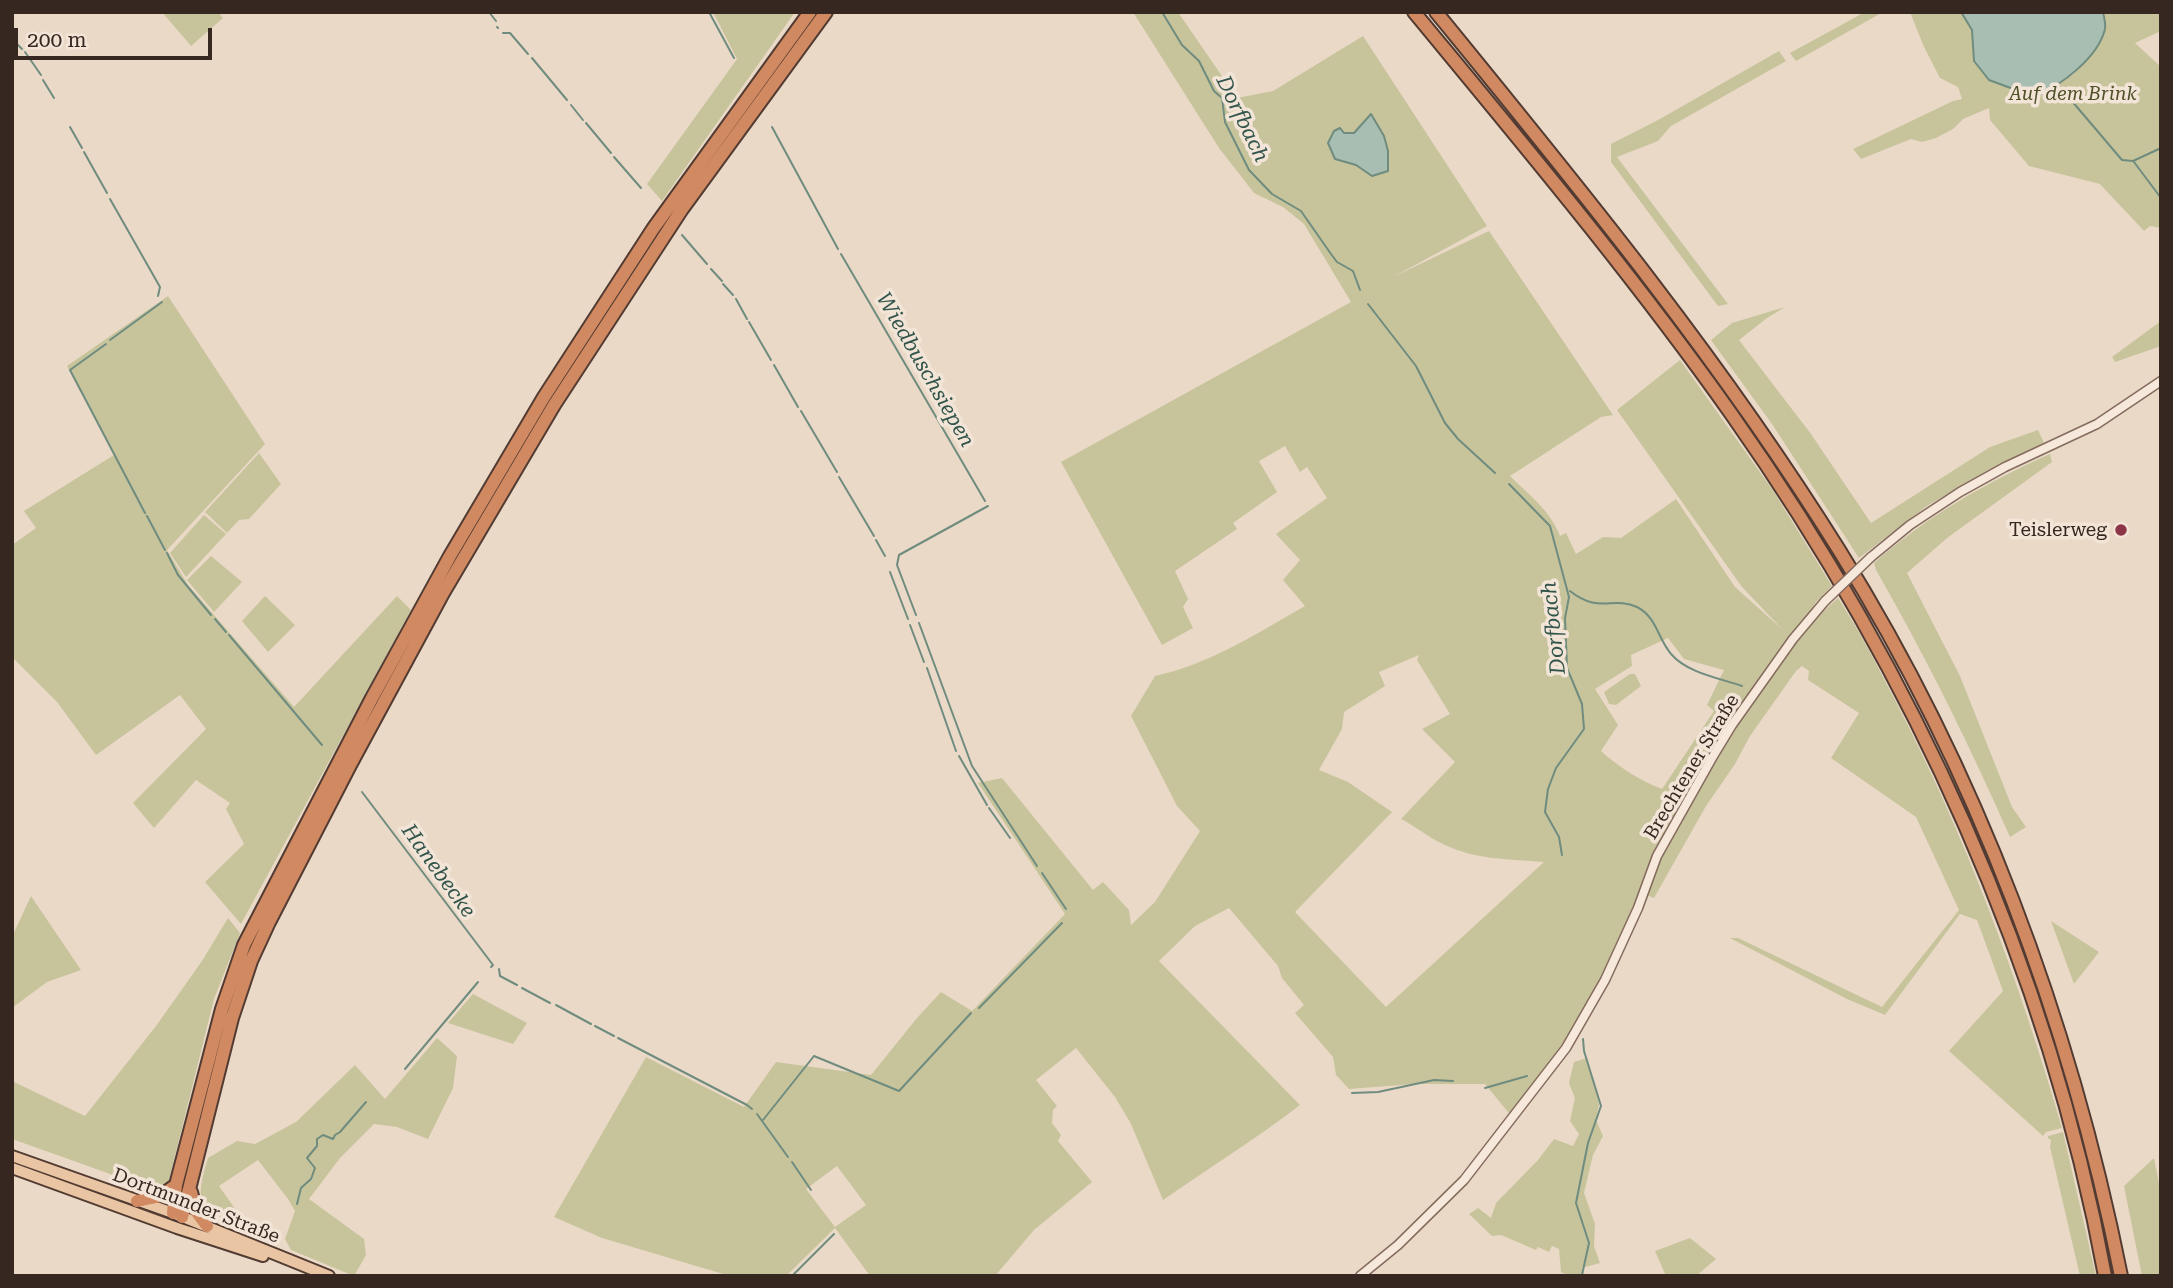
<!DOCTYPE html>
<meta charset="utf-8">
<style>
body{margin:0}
#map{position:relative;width:2173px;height:1288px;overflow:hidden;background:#ead9c7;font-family:"Roboto Serif",serif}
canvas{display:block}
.frame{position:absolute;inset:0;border:14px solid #362720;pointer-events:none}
.scale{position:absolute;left:14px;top:28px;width:198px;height:32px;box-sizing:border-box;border:4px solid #362720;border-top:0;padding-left:9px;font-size:21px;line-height:24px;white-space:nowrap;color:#362720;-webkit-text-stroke:5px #f2e4d6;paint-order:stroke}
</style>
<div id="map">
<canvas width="2173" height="1288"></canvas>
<div class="frame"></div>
<div class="scale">200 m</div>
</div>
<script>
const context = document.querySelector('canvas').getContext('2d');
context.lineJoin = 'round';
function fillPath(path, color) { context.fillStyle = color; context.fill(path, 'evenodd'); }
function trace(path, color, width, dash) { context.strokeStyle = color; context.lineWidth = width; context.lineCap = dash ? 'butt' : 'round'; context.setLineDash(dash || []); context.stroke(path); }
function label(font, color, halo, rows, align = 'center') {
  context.font = font + ' "Roboto Serif",serif'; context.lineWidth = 7; context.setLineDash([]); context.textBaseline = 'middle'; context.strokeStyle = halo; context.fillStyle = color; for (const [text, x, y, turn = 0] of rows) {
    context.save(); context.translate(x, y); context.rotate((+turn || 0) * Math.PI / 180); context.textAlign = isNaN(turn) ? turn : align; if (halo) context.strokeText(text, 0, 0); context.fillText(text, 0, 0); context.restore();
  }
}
fillPath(new Path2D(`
 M 162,12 L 218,12 L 223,18 L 191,46 Z
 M 713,12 L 795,12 L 662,201 L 647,184 L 737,59 Z
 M 1133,12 L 1178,12 L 1237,98 L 1273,91 L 1363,36 L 1487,226 L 1393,277 L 1489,231 L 1613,415 L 1601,417 L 1510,476 C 1529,495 1550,510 1560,536 L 1566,533 L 1576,554 L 1603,537 L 1621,538 L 1676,499 L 1735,587 L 1782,629 L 1742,587 L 1617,410 L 1680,360 L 1772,489 L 1832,586 L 1816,602 L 1795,637 L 1838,598 C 1859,630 1877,665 1895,700 C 1966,837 2019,980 2062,1128 L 2046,1132 L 2043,1136 L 1949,1051 L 2003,991 L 1977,920 L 1960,914 L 1885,1015 L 1847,999 L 1730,938 L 1738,938 L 1882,1007 L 1959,910 L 1916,817 L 1831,758 L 1859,713 L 1808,680 L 1809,671 L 1802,666 L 1796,671 L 1750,736 L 1735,764 L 1706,806 L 1654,898 L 1644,894 L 1604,980 L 1566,1048 L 1513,1118 L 1485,1084 L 1415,1084 L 1349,1089 L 1336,1075 L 1333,1057 L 1295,1013 L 1304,1005 L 1282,978 L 1278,966 L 1229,908 L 1195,926 L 1159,961 L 1300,1105 C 1256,1139 1209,1168 1163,1200 L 1131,1124 L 1115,1097 L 1076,1048 L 1036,1080 L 1057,1106 L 1053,1110 L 1052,1123 L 1061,1135 L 1058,1141 L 1092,1182 L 1034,1230 L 995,1276 L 870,1276 L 835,1228 L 786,1276 L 730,1276 L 602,1238 L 554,1217 L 646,1057 L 744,1107 L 776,1062 L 871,1075 L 917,1018 L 941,992 L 972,1011 L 975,1008 L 1065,914 L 978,783 L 1002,778 L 1093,890 L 1103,882 L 1129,910 L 1131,925 L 1155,902 L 1200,831 L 1177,806 L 1131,716 L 1155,676 C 1210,664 1256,634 1305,606 L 1283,580 L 1300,560 L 1276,534 L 1327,498 L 1307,467 L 1300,472 L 1285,446 L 1259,461 L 1277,492 L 1233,523 L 1237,529 L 1175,571 L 1188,599 L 1183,607 L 1193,628 L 1162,645 L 1061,462 L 1351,302 L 1304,224 L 1283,207 L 1254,193 L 1219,148 ZM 1371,115 L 1384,136 L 1388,151 L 1372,176 L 1356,165 L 1335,159 L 1340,128 L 1344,133 L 1354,133 ZM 1668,638 L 1684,659 L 1724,670 L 1707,705 L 1714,711 L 1662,789 C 1639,780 1620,768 1601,751 L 1618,725 L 1595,689 L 1632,666 L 1631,655 ZM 1419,655 L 1417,660 L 1450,714 L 1422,729 L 1455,762 L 1401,819 C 1415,826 1428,837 1443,844 C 1475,860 1509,859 1544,862 L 1386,1007 L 1295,912 L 1392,812 L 1348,782 L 1319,770 L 1342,729 L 1344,712 L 1385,686 L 1379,672 ZM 837,1166 L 866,1205 L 835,1227 L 806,1189 Z
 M 1865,12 L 1883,12 L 1796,61 L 1790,53 Z
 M 1910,12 L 2161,12 L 2161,31 L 2135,43 L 2161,67 L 2161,228 L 2150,226 L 2144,231 L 2100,184 L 2029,166 L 1990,120 L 1989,108 L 1963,119 L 1953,129 L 1936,138 L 1922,142 L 1911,139 L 1861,159 L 1853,149 L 1953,101 L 1962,99 L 1958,87 L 1940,78 L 1924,47 Z
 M 1779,51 L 1786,61 L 1671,126 L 1658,141 L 1617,157 L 1728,304 L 1718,306 L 1611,162 L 1611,144 L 1660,119 Z
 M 168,296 L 265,444 L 167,550 L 188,585 L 294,707 L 397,596 L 411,610 L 241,924 L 205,882 L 244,844 L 226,809 L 230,803 L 196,780 L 154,828 L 133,803 L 206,729 L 180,695 L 96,755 L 57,702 L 12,657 L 12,545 L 36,528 L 24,511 L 114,455 L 67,366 Z
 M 1785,307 L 1767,318 L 1739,340 L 1811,434 L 1871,523 L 1990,447 L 2038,430 L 2045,445 L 1987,471 L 1927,506 L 1859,558 L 1772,424 L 1711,340 L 1732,323 Z
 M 2161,321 L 2161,346 L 2115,362 L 2112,357 Z
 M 259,453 L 281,484 L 249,519 L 239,520 L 227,533 L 205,512 Z
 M 2050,454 L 2052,462 L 1947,538 L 1907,573 L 1960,676 L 2012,807 L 2026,827 L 2010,837 C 1970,746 1926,657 1876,570 L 1874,563 C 1927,516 1987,482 2050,454 Z
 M 204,515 L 226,534 L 186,577 L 170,553 Z
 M 211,556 L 242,582 L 214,612 L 187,580 Z
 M 265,596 L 295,625 L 268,652 L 242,621 Z
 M 1630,674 L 1635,674 L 1641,686 L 1616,705 L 1609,704 L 1604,692 Z
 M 31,896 L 81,970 L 47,982 L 12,1008 L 12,937 Z
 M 228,918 L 240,933 L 214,999 L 167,1188 L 158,1191 L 12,1139 L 12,1081 L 85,1116 L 156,1026 L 202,961 Z
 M 2051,921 L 2099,952 L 2074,984 Z
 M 473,994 L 527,1023 L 513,1044 L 448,1023 Z
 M 437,1038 L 457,1056 L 453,1088 L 428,1139 L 397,1127 L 374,1124 L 340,1158 L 309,1199 L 364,1239 L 366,1255 L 354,1276 L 291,1250 L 285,1239 L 295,1211 L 288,1199 L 258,1160 L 219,1186 L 250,1230 C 204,1208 191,1213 208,1158 L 237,1141 L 255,1144 L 296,1122 L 355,1065 L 385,1099 Z
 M 1587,1058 L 1599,1104 L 1596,1120 L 1603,1136 L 1593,1155 L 1584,1193 L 1595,1224 L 1594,1246 L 1600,1263 L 1582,1268 L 1584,1276 L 1569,1276 L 1561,1272 L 1559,1249 L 1552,1246 L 1549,1252 L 1538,1247 L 1536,1250 L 1501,1235 L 1492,1236 L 1469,1214 L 1478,1208 L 1491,1218 L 1496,1203 L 1538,1160 L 1554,1139 L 1573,1146 L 1579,1134 L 1570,1121 L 1575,1098 L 1569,1083 L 1574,1062 Z
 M 2063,1132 L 2096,1276 L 2080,1276 L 2050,1147 L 2051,1140 L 2048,1138 L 2048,1136 Z
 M 2154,1158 L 2161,1193 L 2161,1276 L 2142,1276 L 2124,1186 Z
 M 1690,1238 L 1716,1259 L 1696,1276 L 1666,1276 L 1655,1251 Z`), '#c7c49c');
const water = new Path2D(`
 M 1961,12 L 2103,12 C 2104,17 2106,24 2105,29 C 2098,58 2061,85 2035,97 L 1989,80 L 1974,61 L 1972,30 Z
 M 1371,114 L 1384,136 L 1388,151 L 1388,171 L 1372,176 L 1356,165 L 1335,159 L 1328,143 L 1334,131 L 1340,128 L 1344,133 L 1354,133 Z`);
fillPath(water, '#a8beb3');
trace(water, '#6f8c7f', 2);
trace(new Path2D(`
 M 489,12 L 496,21
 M 709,12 L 734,58
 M 1162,12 L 1182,45 L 1199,61 L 1214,91 L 1222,98 L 1225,122 L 1249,170 L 1272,194 L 1301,211 L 1331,254 L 1337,262 L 1353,271 L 1360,290
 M 497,27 L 498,28
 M 503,33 L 510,33 L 528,54
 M 12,39 L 22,49
 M 25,52 L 41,75
 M 532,58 L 567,100
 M 43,80 L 54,98
 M 2055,86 L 2071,100 L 2122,160 L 2133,161 L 2161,148
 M 571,105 L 583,120
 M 586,123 L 611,153
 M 70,127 L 82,148
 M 772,127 L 838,249
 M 84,152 L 107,193
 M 614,157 L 641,188
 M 2134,162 L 2161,198
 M 110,199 L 160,287 L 158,296
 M 682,235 L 707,264
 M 841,254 L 985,501
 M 711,269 L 722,281
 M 723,284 L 733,295
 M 736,299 L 747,319
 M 1368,304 L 1416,366 L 1445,423 L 1458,439 L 1495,473
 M 749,322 L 771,360
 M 110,340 L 162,302
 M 106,344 L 70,370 L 145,513
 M 774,365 L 798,407
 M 801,411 L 837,472
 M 839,477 L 874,536
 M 1509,484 L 1550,526 L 1569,597 L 1565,618 L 1567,668 L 1582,704 L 1584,729 L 1556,768 L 1548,789 L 1545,812 L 1559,837 L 1562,855
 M 147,516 L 165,550
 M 876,540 L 885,556
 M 167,553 L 178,575 L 211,615
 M 890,572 L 908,619
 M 1570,591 C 1599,614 1612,596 1637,607 C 1657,617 1658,640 1672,655 C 1688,673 1719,678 1742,686
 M 916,615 L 897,565 L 899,555 L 988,506
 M 215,619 L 226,632
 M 919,623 L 972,766 L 1037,866
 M 910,625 L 924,662
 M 229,635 L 322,745
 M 927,668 L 956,751
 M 959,756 L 987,805
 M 362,792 L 493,965 L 491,967
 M 989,808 L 1010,838
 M 1042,873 L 1066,909
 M 499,969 L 500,976 L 517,985
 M 522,988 L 550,1003
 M 556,1005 L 591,1024
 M 979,1008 L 1062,923
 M 595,1026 L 614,1036
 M 618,1038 L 747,1105 L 752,1109
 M 405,1069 L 478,982
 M 1485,1088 L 1527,1076
 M 1352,1093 L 1378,1092 L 1434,1080 L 1453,1081
 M 757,1114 L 788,1157
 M 763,1120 L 814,1056 L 899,1091 L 971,1013
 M 792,1162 L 811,1190
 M 297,1204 L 301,1188 L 311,1179 L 315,1168 L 307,1158 L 317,1146 L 317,1139 L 323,1135 L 333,1139 L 335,1135 L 340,1132 L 366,1102
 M 1582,1275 L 1589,1243 L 1576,1203 L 1588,1143 L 1601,1106 L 1584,1051 L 1583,1039
 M 792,1276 L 834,1234`), '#6f8c7f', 2);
const minor = new Path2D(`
 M 1871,557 L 1910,525 L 1960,492 L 2005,467 L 2097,424 L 2161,381
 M 1360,1276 L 1398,1245 L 1464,1180 L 1566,1048 L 1605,980 L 1638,908 L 1657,856 L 1712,758 L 1732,725 L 1793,639 L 1825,601`);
const major = new Path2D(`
 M 12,1156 L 173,1213 L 329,1276
 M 12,1168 L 177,1228 L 263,1256`);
const highway = new Path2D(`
 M 1414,12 C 1523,144 1633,275 1732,415 C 1913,672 2048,965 2105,1276
 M 1436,12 C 1578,186 1720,359 1839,550 C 1977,771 2070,1021 2121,1276
 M 191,1192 L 196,1211 L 207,1226
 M 137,1201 L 161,1196 L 176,1185
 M 173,1213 L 176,1185 L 222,1009 L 244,945 L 372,698 L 450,556 L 544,397 L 653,229 L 810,12
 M 182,1217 L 232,1018 L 251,961 L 269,922 L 350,765 L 443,593 L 554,405 L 682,209 L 826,12`);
trace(minor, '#846b5e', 11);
trace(major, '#523b32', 14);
trace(highway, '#523b32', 16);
trace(minor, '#f6e8da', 8);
trace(major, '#e9c5a3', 10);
trace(highway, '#d18961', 12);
const minorBridge = new Path2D(`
 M 1825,601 L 1871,557`);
trace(minorBridge, '#846b5e', 11, []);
trace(minorBridge, '#f6e8da', 8);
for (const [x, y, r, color] of [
 [2121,530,7,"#8d3446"]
]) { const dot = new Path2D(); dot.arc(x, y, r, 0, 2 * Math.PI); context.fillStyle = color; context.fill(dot); trace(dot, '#f2e4d6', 2.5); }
label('italic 19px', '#4e5029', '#f2e4d6', [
 ["Auf dem Brink",2073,94]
]);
label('19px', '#362720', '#f2e4d6', [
 ["Teislerweg",2107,530]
], 'right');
label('19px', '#362720', '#f2e4d6', [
 ["Brechtener Straße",1692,767,-59],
 ["Dortmunder Straße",196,1206,21]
]);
label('italic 21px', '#31544b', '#f2e4d6', [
 ["Dorfbach",1242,119,64],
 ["Wiedbuschsiepen",925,370,60],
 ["Dorfbach",1554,628,-96],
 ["Hanebecke",438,871,54]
]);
</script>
